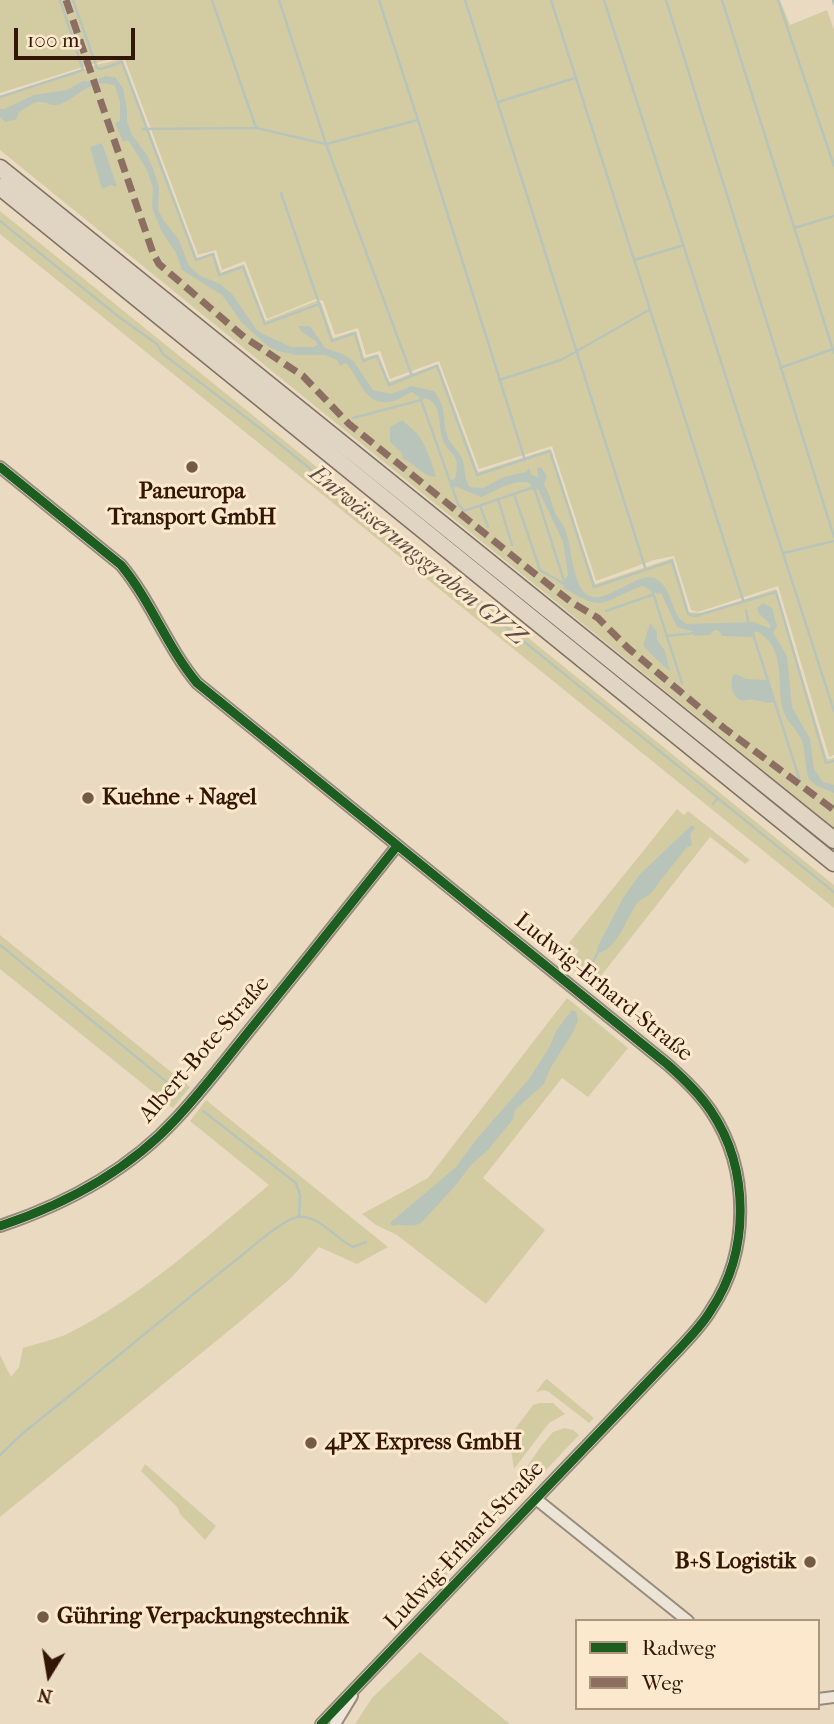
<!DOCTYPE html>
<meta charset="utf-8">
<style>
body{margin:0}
#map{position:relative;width:834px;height:1724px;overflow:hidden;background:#eadac2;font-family:"IM FELL French Canon",serif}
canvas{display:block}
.legend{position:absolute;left:575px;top:1619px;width:245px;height:91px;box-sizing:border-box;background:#fce9cd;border:2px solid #ac957d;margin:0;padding:9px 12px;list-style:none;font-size:21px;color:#341606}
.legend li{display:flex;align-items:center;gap:14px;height:35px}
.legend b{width:35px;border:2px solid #ac957d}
.north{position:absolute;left:14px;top:1640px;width:70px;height:70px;-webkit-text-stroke:5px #fce9cd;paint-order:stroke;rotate:191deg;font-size:19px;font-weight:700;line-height:28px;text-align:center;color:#341606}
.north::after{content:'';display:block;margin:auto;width:24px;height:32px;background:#341606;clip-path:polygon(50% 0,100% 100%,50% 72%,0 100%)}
.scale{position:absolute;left:14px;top:28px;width:121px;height:32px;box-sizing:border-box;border:4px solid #341606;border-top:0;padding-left:9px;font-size:21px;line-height:24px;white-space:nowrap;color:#341606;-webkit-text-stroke:5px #fce9cd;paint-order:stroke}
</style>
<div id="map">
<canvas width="834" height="1724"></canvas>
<ul class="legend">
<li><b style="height:9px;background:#1b5e20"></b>Radweg</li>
<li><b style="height:9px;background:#8d6e63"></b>Weg</li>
</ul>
<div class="north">N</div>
<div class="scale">100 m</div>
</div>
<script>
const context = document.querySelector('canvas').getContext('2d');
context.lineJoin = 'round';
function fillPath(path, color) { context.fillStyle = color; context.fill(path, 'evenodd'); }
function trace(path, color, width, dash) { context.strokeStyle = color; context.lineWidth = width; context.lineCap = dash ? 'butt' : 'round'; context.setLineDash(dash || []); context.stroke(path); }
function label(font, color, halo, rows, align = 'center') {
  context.font = font + ' "IM FELL French Canon",serif'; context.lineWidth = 6; context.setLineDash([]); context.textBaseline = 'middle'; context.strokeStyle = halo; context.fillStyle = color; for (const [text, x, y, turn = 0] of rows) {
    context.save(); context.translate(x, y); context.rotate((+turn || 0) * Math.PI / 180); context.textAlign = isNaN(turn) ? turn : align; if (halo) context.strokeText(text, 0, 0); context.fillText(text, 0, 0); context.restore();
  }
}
fillPath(new Path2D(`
 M 0,0 L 780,0 L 790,25 L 827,10 L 834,30 L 834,755 L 829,757 L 778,586 L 698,612 L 691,610 L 674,556 L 654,560 L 596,581 L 552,446 L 479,469 L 439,361 L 390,379 L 380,351 L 366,355 L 358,328 L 335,335 L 323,301 L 316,299 L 267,319 L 245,261 L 222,270 L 216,250 L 198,255 L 124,57 L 99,62 L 0,93 Z
 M 122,59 L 197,258 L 214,253 L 221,273 L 244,264 L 265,321 L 316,301 L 321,303 L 333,338 L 356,331 L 364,358 L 378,354 L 389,382 L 438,364 L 478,472 L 550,449 L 595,584 L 673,558 L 689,612 L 703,613 L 776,589 L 827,759 L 834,758 L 834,828 L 0,150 L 0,96 L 100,64 Z
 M 0,211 L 834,885 L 834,908 L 0,234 Z
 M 677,809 L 684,815 L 688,811 L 750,860 L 745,864 L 710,837 L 593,986 L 568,965 L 579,951 L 569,943 Z
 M 0,935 L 190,1087 L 173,1108 L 0,969 Z
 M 567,998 L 628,1048 L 588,1097 L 562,1078 L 483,1178 L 545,1230 L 486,1304 L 397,1235 L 376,1225 L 362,1214 L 428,1178 Z
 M 206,1100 L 388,1247 L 357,1264 L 319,1247 L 291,1278 L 242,1320 L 0,1517 L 0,1355 L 11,1377 L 19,1367 L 23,1348 C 38,1343 55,1340 69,1333 C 141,1297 207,1236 269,1185 L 190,1121 Z
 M 546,1379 L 547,1379 L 594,1418 L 589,1423 L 549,1392 L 544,1390 L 536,1392 Z
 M 539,1403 L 553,1403 L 565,1414 L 549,1423 L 514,1469 L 509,1437 L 533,1405 Z
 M 564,1428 L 573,1430 L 579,1435 L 413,1611 L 522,1474 L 542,1445 L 553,1432 Z
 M 145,1464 L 216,1526 L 205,1540 L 180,1514 L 178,1508 L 141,1471 Z
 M 420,1652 L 510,1724 L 355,1724 L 372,1698 Z`), '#d3cca3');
fillPath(new Path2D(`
 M 105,76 L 115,77 L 123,88 L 127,110 L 127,121 L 132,135 L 147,155 L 154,171 L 159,187 L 158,210 L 164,221 L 179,240 L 189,266 L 199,275 L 220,284 L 232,294 L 256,329 L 261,333 L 291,347 L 314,347 L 317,345 L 316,341 L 302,332 L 298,326 L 310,326 L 325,348 L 343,354 L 354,362 L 373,390 L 391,394 L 412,386 L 434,391 C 449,411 441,419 448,438 C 452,447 460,451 463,461 C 466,470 463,478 470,487 L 483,488 L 504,477 L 526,472 L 529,468 L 532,475 L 538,477 L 537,468 L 541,467 L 547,476 L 544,485 C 550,494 552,505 556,515 C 559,520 563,524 565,529 C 572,545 572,593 592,597 C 612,601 641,568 658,580 C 674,591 670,616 687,624 L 754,622 L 769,628 L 771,626 C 767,619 758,616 757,608 L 763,603 L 772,608 L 777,626 L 773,633 L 787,656 L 792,707 L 810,739 L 814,769 L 823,782 L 834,785 L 834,793 L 817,786 L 809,779 C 804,767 806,753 802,741 C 799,731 786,722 783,710 C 776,684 787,646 756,631 L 754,633 L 755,636 L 751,637 L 722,636 L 719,631 L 715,630 L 710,635 L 694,636 L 694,632 L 677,627 L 661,593 L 657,594 L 643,586 C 601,600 607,615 564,588 L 563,582 L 568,575 L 563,542 L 538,489 L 532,490 L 530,483 C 512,478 497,491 481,497 L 457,487 L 451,488 L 449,481 L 455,479 C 462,449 447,457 442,437 C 438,423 442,403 425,398 L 423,400 L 412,392 C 407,394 402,398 397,400 C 366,411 361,380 346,363 L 340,366 L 337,360 L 325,355 L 295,355 L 278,351 L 269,347 L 242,323 L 222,295 L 182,270 L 176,253 L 162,232 L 152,208 L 153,188 L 147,170 L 130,143 L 128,140 L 123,142 L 115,123 L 120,121 L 120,102 L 115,86 C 89,74 75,104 54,105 C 49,105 44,101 38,102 C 32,103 25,109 19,112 L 17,119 L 5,122 L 0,117 L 0,109 L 4,109 L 34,95 L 67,90 L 83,81 L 91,82 Z
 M 102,143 L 117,187 L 111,185 L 102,189 L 90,147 Z
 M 403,420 C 407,426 415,430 419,436 C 425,443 434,468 436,477 C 422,476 416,464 403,459 L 402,453 L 390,442 L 390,427 Z
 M 650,623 L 657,632 L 657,640 L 665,651 L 670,671 C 665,667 646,650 643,645 Z
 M 736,674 L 746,679 L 768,680 L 775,702 C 762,705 755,696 743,701 C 731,697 731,687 732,676 Z
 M 692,825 L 695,828 L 690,834 L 692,845 L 687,847 C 676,862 663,876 653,891 C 648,897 640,899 636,905 C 625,921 619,945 600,953 L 597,948 L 623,898 L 640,874 Z
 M 572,1010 L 576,1012 L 578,1021 L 572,1034 L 550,1069 L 544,1084 L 515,1110 L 513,1119 L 488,1150 L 471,1165 L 455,1186 L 421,1223 C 410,1229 402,1222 392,1226 L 390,1223 L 456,1167 L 475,1141 L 529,1079 L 550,1046 L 556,1031 Z`), '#b8c4ba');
trace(new Path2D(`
 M 73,0 L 97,68 L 101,69 L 122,62 L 196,260 L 213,254 L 219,275 L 243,267 L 265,324 L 319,304
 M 212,0 L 256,128
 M 279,0 L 326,144 L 412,376
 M 465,0 L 645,567
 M 551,0 L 743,600
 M 604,0 L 834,711
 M 666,0 L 834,537
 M 722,0 L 834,353
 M 778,0 L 834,166
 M 833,0 L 834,4
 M 0,97 L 83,70 L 60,0
 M 498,102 L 575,78
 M 418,120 L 525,460
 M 143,129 L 256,128 L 326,144 L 418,120 L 379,0
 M 281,193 L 332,341 L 355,333 L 363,361 L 377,356 L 389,385 L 437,366 L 477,475 L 550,451 L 594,587 L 672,561 L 688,614 L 695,616 L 776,592 L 826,763 L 834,761
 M 0,221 L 119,317 L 157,344 L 163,354 L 261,429 L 834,892
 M 794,228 L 834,216
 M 634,260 L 684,245
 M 780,368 L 833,349
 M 499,380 L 561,360 L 649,310
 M 420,397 L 458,504 L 464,511 L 534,487
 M 353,418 L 421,400
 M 534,487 L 565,584
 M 514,494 L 540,570 L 564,584
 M 498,499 L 512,545
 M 480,506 L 488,527
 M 784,553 L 834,541
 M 652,590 L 682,683
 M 746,610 L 749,625
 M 606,611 L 652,595
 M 753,634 L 800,781
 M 666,636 L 696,633
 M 713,804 L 718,798
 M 0,945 L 180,1093
 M 587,973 L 600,948
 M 203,1111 L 296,1183 L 300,1195 L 299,1218
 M 0,1455 L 23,1433 C 95,1376 164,1317 236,1260 C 249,1250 282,1220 297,1217 C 318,1214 336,1239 353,1247 L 366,1242`), '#b8c4ba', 2.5);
const minor = new Path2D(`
 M 0,467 L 121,565 C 151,601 167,647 197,683 L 667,1064 C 683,1078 699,1093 711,1111 C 750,1169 750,1252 711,1310 C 703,1324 691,1336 680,1348 L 321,1724
 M 0,1226 C 66,1204 128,1171 176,1119 C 205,1088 230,1054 257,1021 C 304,963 351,904 397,846
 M 536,1499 L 688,1621
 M 818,1699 L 834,1697
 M 335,1724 L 352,1696`);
const highway = new Path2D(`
 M 0,168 L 834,840
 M 0,187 L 834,863`);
trace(minor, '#988b7c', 14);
trace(highway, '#7e7163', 19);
trace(minor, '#ede4d8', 10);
trace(highway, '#e0d4c3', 16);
trace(new Path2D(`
 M 66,0 L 153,253 L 159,264 L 244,337 L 303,376 L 349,424 L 530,570 L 571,602 L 598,618 L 628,648 L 724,728 L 834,810`), '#8d6e63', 7, [14, 7]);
trace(new Path2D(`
 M 0,467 L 121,565 C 151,601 167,647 197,683 L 667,1064 C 683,1078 699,1093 711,1111 C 750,1169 750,1252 711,1310 C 703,1324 691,1336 680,1348 L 321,1724
 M 0,1226 C 66,1204 128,1171 176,1119 C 205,1088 230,1054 257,1021 C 304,963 351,904 397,846`), '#1b5e20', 9);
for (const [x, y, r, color] of [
 [192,467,7,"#745b48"],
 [88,798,7,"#745b48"],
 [311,1443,7,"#745b48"],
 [810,1562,7,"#745b48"],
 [43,1617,7,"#745b48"]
]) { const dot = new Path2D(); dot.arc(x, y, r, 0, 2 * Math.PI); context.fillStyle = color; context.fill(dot); trace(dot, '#fce9cd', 2.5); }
label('bold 23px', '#341606', '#fce9cd', [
 ["Paneuropa",192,492,"center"],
 ["Transport GmbH",192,518,"center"],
 ["Kuehne + Nagel",102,798],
 ["4PX Express GmbH",325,1443],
 ["B+S Logistik",796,1562,"right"],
 ["Gühring Verpackungstechnik",57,1617]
], 'left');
label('23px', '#341606', '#fce9cd', [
 ["Ludwig-Erhard-Straße",603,988,39],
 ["Albert-Bote-Straße",205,1050,-49],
 ["Ludwig-Erhard-Straße",465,1546,-47]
]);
label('italic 24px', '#5a4f44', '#fce9cd', [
 ["Entwässerungsgraben GVZ",417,556,39]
]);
</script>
